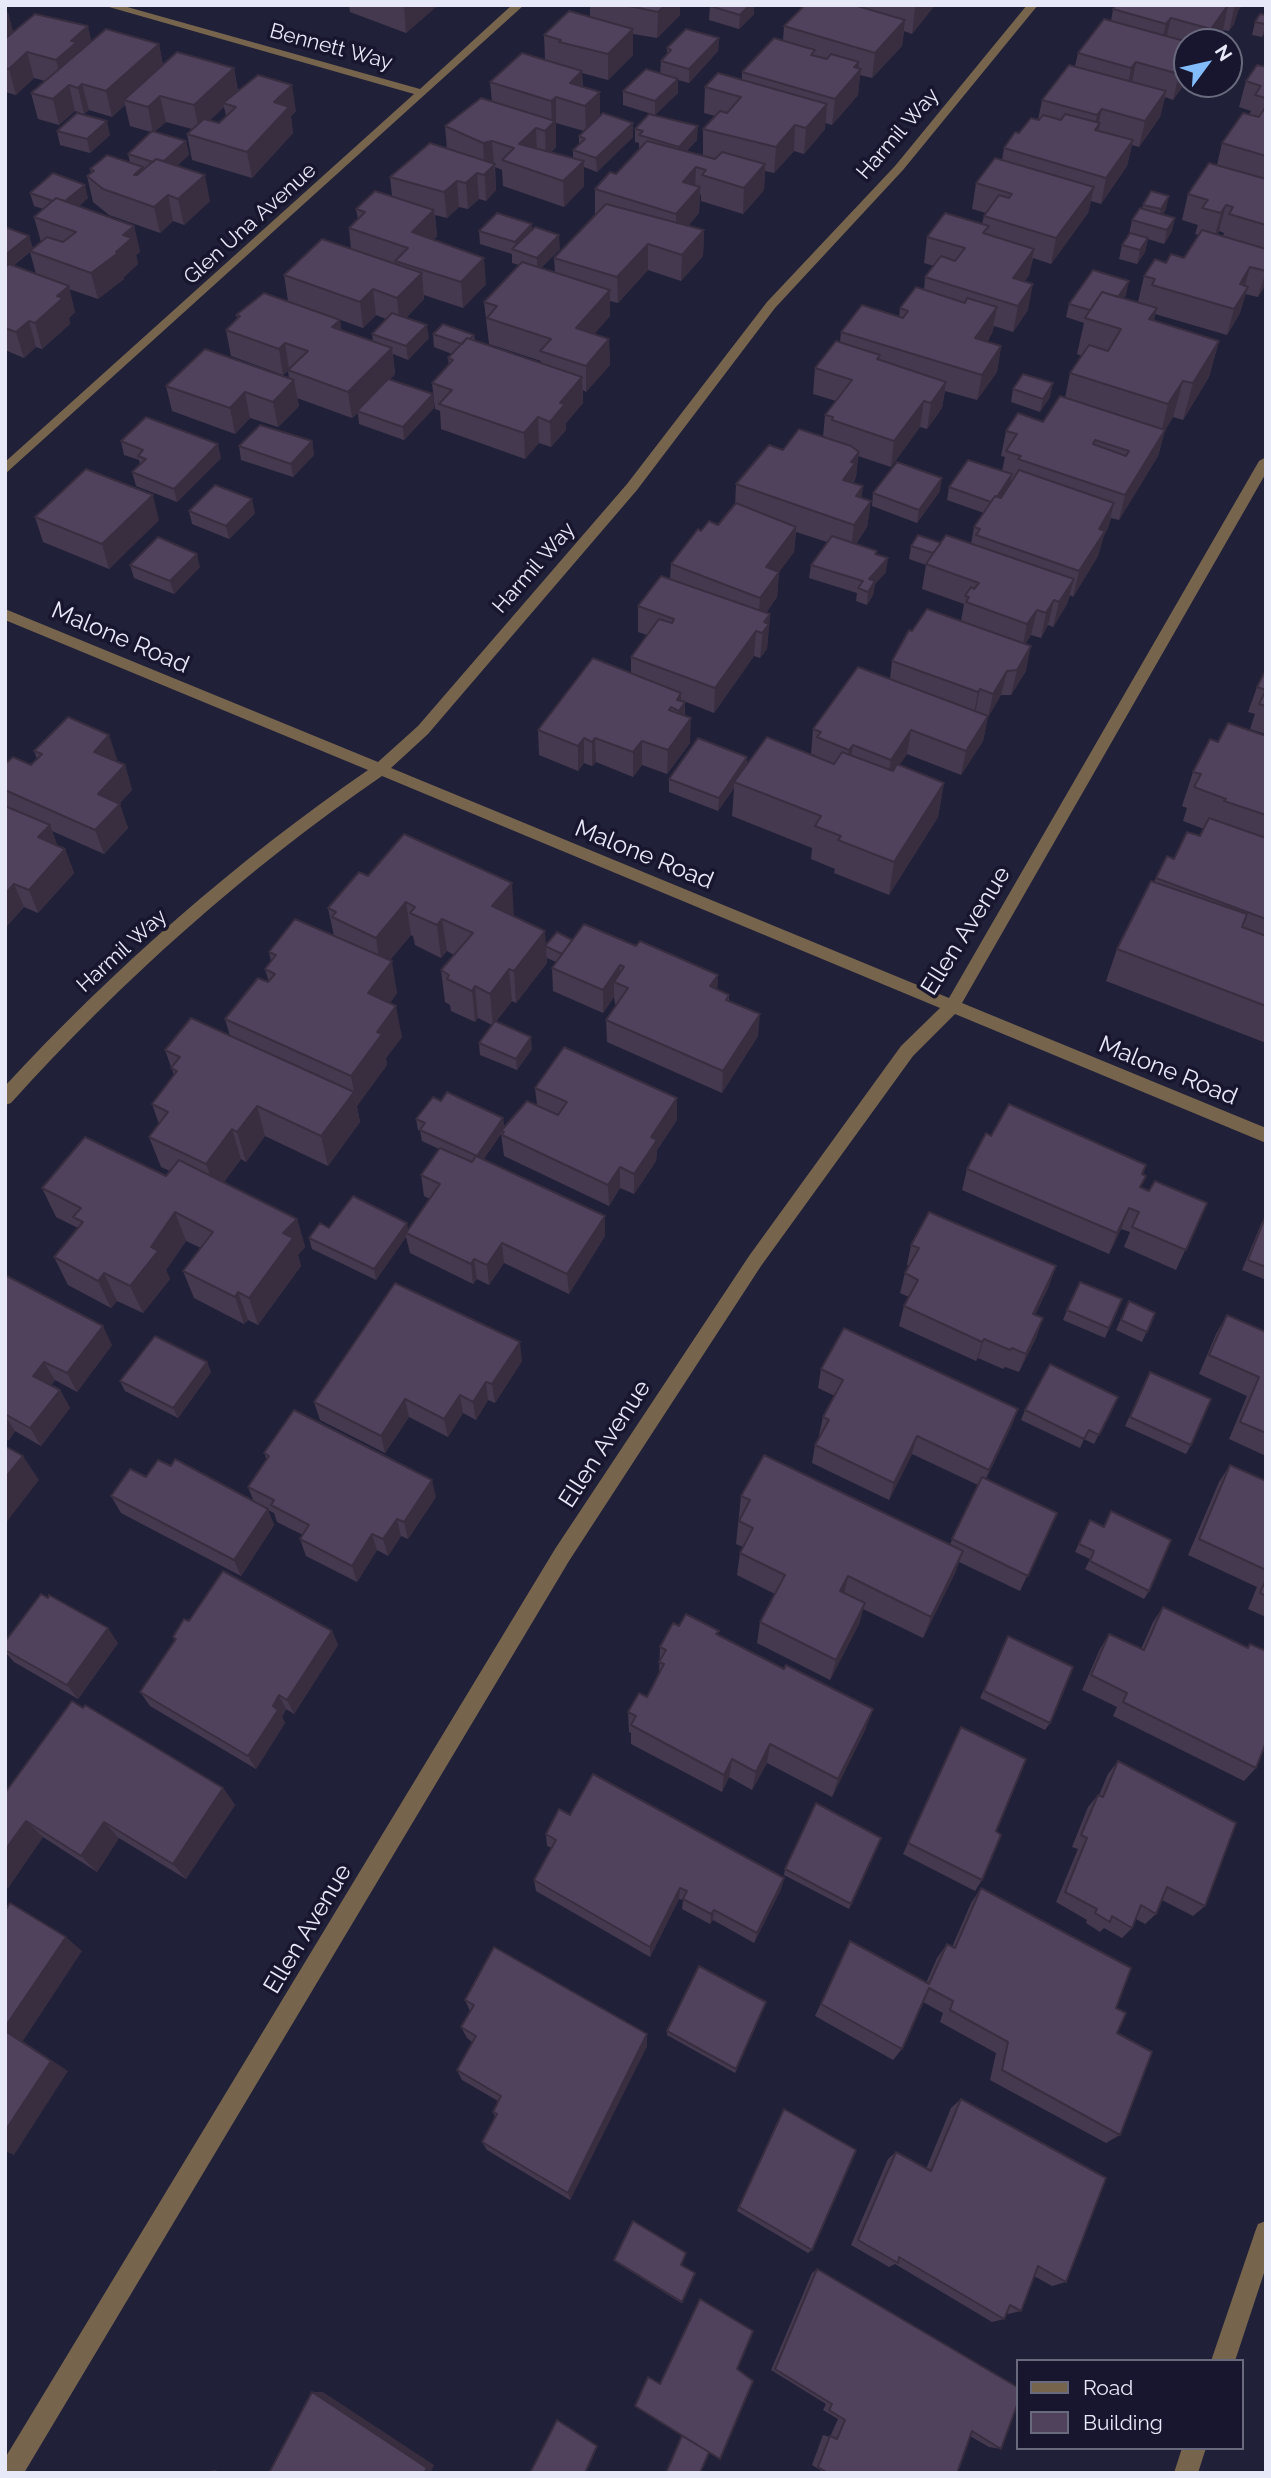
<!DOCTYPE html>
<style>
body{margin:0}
#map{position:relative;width:1271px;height:2478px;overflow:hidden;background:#202038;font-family:Raleway,sans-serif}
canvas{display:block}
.frame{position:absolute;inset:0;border:7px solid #e7e8f8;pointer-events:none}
.legend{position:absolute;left:1016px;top:2359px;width:228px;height:91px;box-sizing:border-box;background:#17162e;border:2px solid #6a6a7f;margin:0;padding:9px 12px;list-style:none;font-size:21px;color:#e7e8f8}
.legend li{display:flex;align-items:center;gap:14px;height:35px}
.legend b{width:35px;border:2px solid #6a6a7f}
.north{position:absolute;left:1173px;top:28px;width:70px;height:70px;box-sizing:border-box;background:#17162e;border:2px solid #6a6a7f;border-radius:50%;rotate:57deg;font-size:19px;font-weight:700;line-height:28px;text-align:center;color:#e7e8f8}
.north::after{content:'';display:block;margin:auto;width:24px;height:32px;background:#83bcfb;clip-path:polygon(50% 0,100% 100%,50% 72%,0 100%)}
</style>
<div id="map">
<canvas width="1271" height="2478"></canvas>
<div class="frame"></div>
<ul class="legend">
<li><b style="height:9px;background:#76644d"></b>Road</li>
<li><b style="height:19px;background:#50425c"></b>Building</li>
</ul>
<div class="north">N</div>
</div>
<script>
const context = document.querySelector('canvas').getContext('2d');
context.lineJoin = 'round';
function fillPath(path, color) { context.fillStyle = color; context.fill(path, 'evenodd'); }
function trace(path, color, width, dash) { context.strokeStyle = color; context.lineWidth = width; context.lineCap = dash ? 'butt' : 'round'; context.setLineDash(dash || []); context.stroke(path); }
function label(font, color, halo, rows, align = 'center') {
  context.font = font + ' Raleway,sans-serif'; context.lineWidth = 7; context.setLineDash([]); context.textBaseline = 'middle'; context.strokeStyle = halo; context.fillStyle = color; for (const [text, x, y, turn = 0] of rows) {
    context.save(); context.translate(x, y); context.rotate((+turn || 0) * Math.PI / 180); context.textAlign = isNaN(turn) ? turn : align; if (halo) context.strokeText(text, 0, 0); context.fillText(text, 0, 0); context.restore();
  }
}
fillPath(new Path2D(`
 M 102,5 L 120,5 L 420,89 L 512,5 L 524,5 L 5,474 L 5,462 L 414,94 Z
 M 1027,5 L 1038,5 L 903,170 L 775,308 L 637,490 L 428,734 L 391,768 L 949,998 L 1259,461 L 1266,457 L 1266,473 L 962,1003 L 1266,1128 L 1266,1143 L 955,1014 L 913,1056 L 761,1266 L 569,1561 L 24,2473 L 5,2473 L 5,2458 L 555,1549 L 749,1256 L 901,1046 L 940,1008 L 382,776 C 246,869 121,981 11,1103 L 5,1105 L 5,1086 C 113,969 236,861 368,770 L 5,620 L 5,609 L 378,762 L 418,726 L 627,484 L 767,302 L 895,166 Z
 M 1266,2221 L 1266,2267 L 1235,2361 L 1211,2361 L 1255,2232 L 1258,2224 Z
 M 1182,2448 L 1206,2448 L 1198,2473 L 1174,2473 Z`), '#76644d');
fillPath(new Path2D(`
 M 349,5 L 437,5 L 437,6 L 406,33 L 350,12 Z
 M 590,5 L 680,5 L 680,15 L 657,38 L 633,34 L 633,55 L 608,80 L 582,73 L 583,87 L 600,92 L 600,115 L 633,123 L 633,137 L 597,172 L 584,167 L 584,186 L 564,207 L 503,186 L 502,170 L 495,167 L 496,190 L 486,201 L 479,199 L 468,209 L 459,207 L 447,218 L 435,215 L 437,236 L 433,240 L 486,284 L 463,308 L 424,295 L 424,299 L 406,318 L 429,338 L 408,360 L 393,354 L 395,374 L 390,379 L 433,394 L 434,408 L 404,440 L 359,424 L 358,413 L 352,418 L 297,398 L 299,406 L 278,427 L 250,418 L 235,434 L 172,411 L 166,386 L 289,378 L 288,371 L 283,375 L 231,356 L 226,330 L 237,318 L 236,315 L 340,320 L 341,330 L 373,341 L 372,334 L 386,319 L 376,315 L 363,328 L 288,301 L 284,275 L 351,249 L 349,228 L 358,219 L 356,209 L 392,196 L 390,177 L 447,149 L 445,126 L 492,102 L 490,82 L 545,60 L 544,35 L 590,17 ZM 556,123 L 584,131 L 579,136 L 579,144 L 573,150 L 573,158 L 551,152 L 556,147 L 555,124 Z
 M 805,5 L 935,5 L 912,34 L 904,31 L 902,46 L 872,78 L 860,75 L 858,95 L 832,125 L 825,123 L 825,129 L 804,154 L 794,151 L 774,173 L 765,171 L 764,190 L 743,214 L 701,201 L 701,195 L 700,194 L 699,213 L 688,226 L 704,230 L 703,256 L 681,281 L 648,270 L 618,303 L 610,301 L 610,316 L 594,334 L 609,339 L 610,365 L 586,392 L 583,390 L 583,403 L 566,423 L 566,430 L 551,447 L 539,443 L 525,459 L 441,429 L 440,411 L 435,409 L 432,383 L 449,365 L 448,358 L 452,354 L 434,347 L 433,334 L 474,335 L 475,341 L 541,363 L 541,361 L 489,344 L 484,302 L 519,265 L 512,263 L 512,254 L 480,244 L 479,231 L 532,230 L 560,249 L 541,268 L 555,272 L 554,258 L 595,215 L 595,189 L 616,174 L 640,149 L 639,148 L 639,143 L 635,142 L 635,129 L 697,140 L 686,152 L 715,159 L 716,159 L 703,155 L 703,129 L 715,116 L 704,113 L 705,87 L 742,79 L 742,72 L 783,41 L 784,26 Z
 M 1116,5 L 1242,5 L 1238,11 L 1234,24 L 1229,31 L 1223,30 L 1214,42 L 1187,42 L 1187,80 L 1173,100 L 1165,97 L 1160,117 L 1139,147 L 1132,145 L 1127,166 L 1101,204 L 1091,201 L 1088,213 L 1051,264 L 1033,258 L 1029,275 L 1024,282 L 1028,310 L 1013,332 L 994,326 L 992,333 L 987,342 L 1001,346 L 997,372 L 977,400 L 945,391 L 942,408 L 927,429 L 920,427 L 891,467 L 858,456 L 856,477 L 853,483 L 862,498 L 871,501 L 867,527 L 856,544 L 877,551 L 876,554 L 886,572 L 875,584 L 873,595 L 867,605 L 856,601 L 857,593 L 809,578 L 811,565 L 827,542 L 796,532 L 794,552 L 779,572 L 777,597 L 766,613 L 770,614 L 767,649 L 760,658 L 754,656 L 714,713 L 681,700 L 685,702 L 685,716 L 690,743 L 667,774 L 642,765 L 633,777 L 596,762 L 592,766 L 584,763 L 578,771 L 539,755 L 538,730 L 631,673 L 631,657 L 647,635 L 638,632 L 638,606 L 670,579 L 671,564 L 701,531 L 718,525 L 735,505 L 736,484 L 783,450 L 823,437 L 825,415 L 836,401 L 813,394 L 815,368 L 840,342 L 841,332 L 899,317 L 900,308 L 924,290 L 925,277 L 934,266 L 924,263 L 927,237 L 982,224 L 984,216 L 986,213 L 972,209 L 976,183 L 1002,160 L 1004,148 L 1019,133 L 1038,120 L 1042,100 L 1075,66 L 1078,53 L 1111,21 L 1113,9 Z
 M 710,6 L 754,14 L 739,29 L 709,20 Z
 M 5,12 L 8,13 L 13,32 L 91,42 L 159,44 L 163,65 L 234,68 L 238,91 L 296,111 L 291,116 L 293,133 L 252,178 L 192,160 L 187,134 L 192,129 L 166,122 L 154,132 L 186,141 L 189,155 L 177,165 L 210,201 L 184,225 L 173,221 L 160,233 L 109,215 L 93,202 L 87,176 L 91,173 L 90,169 L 130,162 L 128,154 L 151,132 L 130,126 L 125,105 L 112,117 L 89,110 L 84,114 L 75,111 L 59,125 L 38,119 L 31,93 L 45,81 L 34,78 L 16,95 L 5,92 ZM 224,107 L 226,116 L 219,123 L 210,120 Z
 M 1266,15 L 1266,31 L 1262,37 L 1252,35 L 1255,22 Z
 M 719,38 L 718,51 L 689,83 L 678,80 L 678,93 L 655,115 L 623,105 L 623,91 L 660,74 L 661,61 L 667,54 L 667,48 Z
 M 1266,67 L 1266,284 L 1258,297 L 1245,294 L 1240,313 L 1227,335 L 1155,314 L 1154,321 L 1219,341 L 1209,377 L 1183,420 L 1173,417 L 1165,430 L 1158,456 L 1119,520 L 1111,518 L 1108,528 L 1103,536 L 1098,556 L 1073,597 L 1070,595 L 1067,604 L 1053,627 L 1048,625 L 1041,638 L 1031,635 L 1025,644 L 1026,671 L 1011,695 L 1001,695 L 988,717 L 983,741 L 961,775 L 907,754 L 899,765 L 944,783 L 938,817 L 889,895 L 834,873 L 835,869 L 811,859 L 812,848 L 732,816 L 734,788 L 718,811 L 669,792 L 669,779 L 747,757 L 747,765 L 815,756 L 815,755 L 811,754 L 813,729 L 890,679 L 892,661 L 912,631 L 961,621 L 964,604 L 922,589 L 926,565 L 909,559 L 911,546 L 941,543 L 971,544 L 974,527 L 984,513 L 947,500 L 949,487 L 1002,471 L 1005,457 L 1001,456 L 1006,431 L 1043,422 L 1065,398 L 1070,373 L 1082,356 L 1077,354 L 1084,323 L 1066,317 L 1069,304 L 1126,295 L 1123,298 L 1147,305 L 1138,302 L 1144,276 L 1166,263 L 1184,258 L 1199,235 L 1195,234 L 1198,225 L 1182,220 L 1188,194 L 1217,165 L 1222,143 L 1249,115 L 1251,111 L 1239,107 L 1246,81 ZM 1219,231 L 1224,233 L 1223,236 L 1217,235 Z
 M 57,131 L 110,135 L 90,153 L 60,145 Z
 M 30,193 L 88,198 L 79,206 L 134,226 L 140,252 L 136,255 L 138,264 L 124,277 L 124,279 L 98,299 L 69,289 L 75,312 L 69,318 L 70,324 L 42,349 L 36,347 L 24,358 L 5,350 L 5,227 L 29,236 L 33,249 L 41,242 L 34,217 L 43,209 L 34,206 ZM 30,252 L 36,274 L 13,266 Z
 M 1143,205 L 1166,209 L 1163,214 L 1172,231 L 1164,244 L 1148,239 L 1145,252 L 1137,264 L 1119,259 L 1122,245 L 1130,234 L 1129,234 L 1132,220 L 1142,208 Z
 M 1013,389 L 1050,397 L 1040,412 L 1011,402 Z
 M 121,441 L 221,458 L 177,502 L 136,486 L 132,472 L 140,465 L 139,460 L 124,455 Z
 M 312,441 L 314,455 L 293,477 L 241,460 L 239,446 Z
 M 940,491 L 917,523 L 872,506 L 873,493 Z
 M 189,511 L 255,513 L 229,539 L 192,524 Z
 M 35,517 L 159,520 L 109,569 L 43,542 Z
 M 130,565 L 200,567 L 174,594 L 134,578 Z
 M 1266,670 L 1266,734 L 1250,729 L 1255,714 L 1248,712 L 1257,687 Z
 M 1266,736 L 1266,1043 L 1106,981 L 1117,949 L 1156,878 L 1174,859 L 1200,836 L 1204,829 L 1183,821 L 1187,808 L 1182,806 L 1193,772 L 1218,742 Z
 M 34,751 L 117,759 L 115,761 L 125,765 L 132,790 L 119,804 L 128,828 L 104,854 L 52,831 L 57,846 L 65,849 L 74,873 L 38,913 L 24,907 L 5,928 L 5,764 L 31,765 L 37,759 Z
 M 368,876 L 514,916 L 546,945 L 572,940 L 636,946 L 718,975 L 717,989 L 729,995 L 729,1001 L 758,1036 L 722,1093 L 607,1042 L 606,1020 L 617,1005 L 615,1004 L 614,997 L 603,1013 L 553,991 L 552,968 L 556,962 L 547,958 L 547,963 L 516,1003 L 512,1001 L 496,1021 L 532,1049 L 517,1070 L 480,1055 L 479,1043 L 492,1025 L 478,1018 L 475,1022 L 451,1011 L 450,1005 L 445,1002 L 441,970 L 454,955 L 447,951 L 441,958 L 415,945 L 413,936 L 411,935 L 390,960 L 397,993 L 390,1003 L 402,1037 L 386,1058 L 387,1065 L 357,1106 L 360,1122 L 328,1166 L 265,1136 L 246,1162 L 241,1159 L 224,1182 L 297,1219 L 305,1247 L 298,1255 L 301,1266 L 258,1325 L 248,1320 L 244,1324 L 194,1298 L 183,1271 L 201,1248 L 186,1241 L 166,1270 L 170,1279 L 143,1313 L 117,1301 L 111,1308 L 68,1285 L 54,1257 L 78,1228 L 56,1217 L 42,1188 L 166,1176 L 170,1171 L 161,1167 L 149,1137 L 159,1124 L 152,1104 L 174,1075 L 165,1050 L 230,1036 L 225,1019 L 269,982 L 265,969 L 271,961 L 269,952 L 334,936 L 328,908 Z
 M 535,1088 L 677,1098 L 677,1120 L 657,1150 L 656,1161 L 634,1194 L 620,1188 L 609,1206 L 504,1156 L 501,1134 L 483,1160 L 605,1216 L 605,1236 L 569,1294 L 504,1263 L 489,1285 L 477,1279 L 473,1284 L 410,1253 L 406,1237 L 376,1280 L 312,1249 L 309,1238 L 329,1228 L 408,1229 L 430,1199 L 424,1196 L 421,1175 L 439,1149 L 422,1141 L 420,1131 L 418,1130 L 416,1119 L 504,1127 L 537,1105 Z
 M 991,1136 L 1142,1174 L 1141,1188 L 1149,1191 L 1207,1203 L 1176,1270 L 1124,1247 L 1130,1232 L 1121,1229 L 1109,1254 L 962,1190 L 967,1169 Z
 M 1266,1215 L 1266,1280 L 1242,1270 L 1261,1224 Z
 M 911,1245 L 1049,1286 L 1035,1315 L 1043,1318 L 1036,1338 L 1019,1372 L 1005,1367 L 1003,1369 L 978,1358 L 976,1361 L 899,1326 L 904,1306 L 909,1297 L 900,1293 L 905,1273 L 909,1266 L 907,1265 Z
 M 5,1275 L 112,1345 L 77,1392 L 55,1380 L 51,1385 L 60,1390 L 70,1408 L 41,1446 L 15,1431 L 9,1440 L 5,1438 Z
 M 1122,1299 L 1105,1338 L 1063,1320 L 1067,1310 Z
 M 1129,1301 L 1155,1313 L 1142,1342 L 1116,1330 Z
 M 1227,1315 L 1266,1332 L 1266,1456 L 1229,1439 L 1247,1396 L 1199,1374 L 1216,1334 Z
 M 522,1361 L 495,1403 L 488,1400 L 476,1420 L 463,1413 L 448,1437 L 409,1417 L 385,1453 L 320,1420 L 314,1402 Z
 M 207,1362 L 211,1372 L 178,1418 L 125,1391 L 120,1381 Z
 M 821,1369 L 1018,1409 L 1011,1427 L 986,1479 L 1057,1513 L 1020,1591 L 959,1562 L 955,1573 L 923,1638 L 863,1609 L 859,1624 L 830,1680 L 757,1643 L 760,1622 L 775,1594 L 737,1575 L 740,1553 L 743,1547 L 736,1544 L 741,1496 L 950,1544 L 978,1485 L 912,1454 L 889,1500 L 812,1463 L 815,1445 L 820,1436 L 819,1435 L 823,1417 L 835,1396 L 818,1388 Z
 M 1145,1382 L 1191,1445 L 1186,1454 L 1125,1426 Z
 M 1118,1397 L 1094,1444 L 1084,1439 L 1080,1448 L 1021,1420 L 1025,1410 Z
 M 264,1453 L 436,1497 L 408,1539 L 401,1536 L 388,1556 L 377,1550 L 357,1582 L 306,1556 L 300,1539 L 303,1535 L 277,1522 L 274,1513 L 268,1510 L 274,1525 L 241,1576 L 121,1513 L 111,1496 L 146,1477 L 254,1502 L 248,1487 L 267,1460 Z
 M 1230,1465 L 1266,1481 L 1266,1617 L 1248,1609 L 1257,1587 L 1188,1555 L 1219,1482 Z
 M 1111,1511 L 1149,1591 L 1144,1599 L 1085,1569 L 1090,1559 L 1075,1552 L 1090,1520 L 1104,1527 Z
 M 1163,1607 L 1247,1647 L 1250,1644 L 1266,1651 L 1266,1748 L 1264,1747 L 1256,1768 L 1244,1781 L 1113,1716 L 1117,1707 L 1082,1690 L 1100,1649 L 1109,1634 L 1141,1649 L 1153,1622 Z
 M 189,1621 L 332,1631 L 338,1645 L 294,1714 L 286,1709 L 282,1717 L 285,1723 L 256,1769 L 150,1706 L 140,1692 L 175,1641 L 173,1637 Z
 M 679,1626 L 718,1636 L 866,1728 L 832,1797 L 767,1763 L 752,1790 L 729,1777 L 722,1792 L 631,1744 L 631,1733 L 629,1732 L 628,1712 L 647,1697 L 659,1675 L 660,1647 Z
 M 1008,1636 L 1050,1723 L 1045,1730 L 980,1698 Z
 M 5,1642 L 118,1643 L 78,1699 L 14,1662 L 5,1652 Z
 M 83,1708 L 223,1788 L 235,1805 L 186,1879 L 119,1838 L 97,1872 L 43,1837 L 8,1888 L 5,1887 L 5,1793 Z
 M 961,1727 L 996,1831 L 982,1880 L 975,1891 L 903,1854 Z
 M 1118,1761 L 1205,1906 L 1193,1916 L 1162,1900 L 1156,1914 L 1145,1924 L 1136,1919 L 1132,1928 L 1122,1938 L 1104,1928 L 1100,1932 L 1086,1923 L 1087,1920 L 1056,1902 L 1078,1849 L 1072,1847 L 1088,1807 L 1098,1795 L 1099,1795 L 1108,1774 Z
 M 570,1815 L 784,1878 L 781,1889 L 754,1943 L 713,1920 L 710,1924 L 682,1909 L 683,1900 L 679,1899 L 650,1957 L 536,1891 L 534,1880 L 552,1848 L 547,1846 L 546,1834 Z
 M 881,1838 L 849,1909 L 784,1875 L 785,1869 Z
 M 981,1888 L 1116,2008 L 1120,2135 L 1106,2143 L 990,2080 L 996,2053 L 940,2022 L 943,2013 L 923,2002 L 902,2049 L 893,2060 L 815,2016 L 850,1941 L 926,1983 L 937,1958 L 947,1944 L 952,1947 L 971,1903 Z
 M 465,2000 L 647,2034 L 647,2046 L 570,2200 L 487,2150 L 482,2142 L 495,2117 L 493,2112 L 498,2101 L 462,2080 L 457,2070 L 472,2042 L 467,2038 L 461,2027 L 470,2011 Z
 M 766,2002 L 735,2073 L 667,2035 L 667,2031 Z
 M 961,2099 L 1066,2282 L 1052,2286 L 1034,2276 L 1021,2311 L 1008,2314 L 1007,2313 L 1004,2319 L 992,2322 L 895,2264 L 889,2267 L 851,2245 L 888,2159 L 896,2152 L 926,2169 L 951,2108 Z
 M 784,2109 L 812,2250 L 808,2253 L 737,2211 Z
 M 614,2260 L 695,2273 L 681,2303 L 614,2261 Z
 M 817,2269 L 1001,2449 L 989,2447 L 970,2436 L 957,2473 L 825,2473 L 812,2465 L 823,2435 L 830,2437 L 838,2419 L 823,2410 L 826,2404 L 771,2370 L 812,2273 Z`), '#45394f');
fillPath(new Path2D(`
 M 406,5 L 437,5 L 437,6 L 406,33 L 404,7 Z
 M 665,5 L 680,5 L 680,15 L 657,38 L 658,12 Z
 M 750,5 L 754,5 L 754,14 L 739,29 L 740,15 Z
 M 917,5 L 935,5 L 912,34 L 915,8 Z
 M 1228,5 L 1223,30 L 1214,42 L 1208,42 L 1211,29 Z
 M 1235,5 L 1242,5 L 1238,11 L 1234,24 L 1229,31 Z
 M 8,13 L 15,39 L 5,47 L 5,15 Z
 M 1171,18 L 1165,44 L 1160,49 L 1166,24 Z
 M 905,20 L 902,46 L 872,78 L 875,53 Z
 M 1266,23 L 1266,31 L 1262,37 Z
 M 88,26 L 94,52 L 63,86 L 56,60 L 71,41 Z
 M 633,29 L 633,55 L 608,80 L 608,54 Z
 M 719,38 L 718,51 L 689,83 L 689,69 Z
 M 159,44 L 164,70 L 124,100 L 125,105 L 112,117 L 106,91 Z
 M 27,52 L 34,78 L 16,95 L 9,69 Z
 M 859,62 L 858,73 L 861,69 L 858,95 L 832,125 L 835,99 L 854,67 Z
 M 1136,62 L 1131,88 L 1126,94 L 1131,68 Z
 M 1187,63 L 1187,80 L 1173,100 L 1179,74 Z
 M 234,68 L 238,94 L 223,103 L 224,107 L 199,131 L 194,105 Z
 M 582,71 L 583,97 L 570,83 Z
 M 678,79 L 678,93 L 655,115 L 655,101 Z
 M 82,84 L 89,110 L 84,114 L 78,88 Z
 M 69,85 L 75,111 L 59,125 L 53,99 Z
 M 292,85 L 296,111 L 291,116 L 293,133 L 252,178 L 247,152 L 274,102 Z
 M 1166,91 L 1160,117 L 1139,147 L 1145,121 Z
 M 600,92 L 600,118 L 586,132 L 585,106 Z
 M 160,96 L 166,122 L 153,133 L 148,107 Z
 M 556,97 L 556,147 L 546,157 L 545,131 L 552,124 L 551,101 Z
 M 827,104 L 825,129 L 804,154 L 806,128 Z
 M 1102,109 L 1098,125 L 1100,123 L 1094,149 L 1092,141 L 1097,115 Z
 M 107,121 L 110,135 L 90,153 L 87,139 Z
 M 633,123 L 633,137 L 597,172 L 596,158 Z
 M 795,125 L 794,151 L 774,173 L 776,147 Z
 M 698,126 L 697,140 L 678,160 L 679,147 Z
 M 536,128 L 537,154 L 519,144 Z
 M 1133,140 L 1127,166 L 1101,204 L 1106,178 Z
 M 186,141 L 189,155 L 164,178 L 161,164 Z
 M 492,141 L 496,190 L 486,201 L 483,143 Z
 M 584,161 L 584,186 L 564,207 L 563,181 Z
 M 765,164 L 764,190 L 743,214 L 744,188 Z
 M 143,167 L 149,193 L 134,175 Z
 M 696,167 L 695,192 L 700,187 L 699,213 L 676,240 L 676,214 L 683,182 Z
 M 477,173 L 479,199 L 468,209 L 466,183 Z
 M 205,175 L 210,201 L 184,225 L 178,199 Z
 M 457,181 L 459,207 L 447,218 L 444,192 Z
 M 85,185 L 88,198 L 65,217 L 62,204 Z
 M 1094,187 L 1088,213 L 1051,264 L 1056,238 Z
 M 168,195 L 173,221 L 160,233 L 154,207 Z
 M 1169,196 L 1166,209 L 1158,223 L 1161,209 Z
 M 1226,205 L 1219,231 L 1214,239 L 1221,213 Z
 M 434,210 L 437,236 L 415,258 L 412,232 Z
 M 1175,218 L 1172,231 L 1164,244 L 1167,230 Z
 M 532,224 L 532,238 L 515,250 L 515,242 Z
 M 134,226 L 140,252 L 136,255 L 138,264 L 124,277 L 124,279 L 98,299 L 91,273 L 116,252 L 123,235 Z
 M 704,230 L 703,256 L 681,281 L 682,255 Z
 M 559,235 L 560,249 L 537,271 L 537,258 Z
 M 29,236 L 33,249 L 5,272 L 5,255 Z
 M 1148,238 L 1145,252 L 1137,264 L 1140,250 Z
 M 648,244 L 648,270 L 618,303 L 617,277 Z
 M 1034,249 L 1029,275 L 1009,304 L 1013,278 Z
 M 484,258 L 486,284 L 463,308 L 461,282 Z
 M 1250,267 L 1243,293 L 1233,310 L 1240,284 Z
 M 1266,271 L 1266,284 L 1258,297 Z
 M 422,273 L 424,299 L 400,324 L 397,298 Z
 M 1129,281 L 1126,295 L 1106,324 L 1106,315 Z
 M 1033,284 L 1028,310 L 1013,332 L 1018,306 Z
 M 69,286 L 75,312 L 69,318 L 70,324 L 42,349 L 35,323 L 57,296 Z
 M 1248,287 L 1240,313 L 1227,335 L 1234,309 Z
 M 373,289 L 376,315 L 363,328 L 360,302 Z
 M 610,290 L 610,316 L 577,354 L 576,328 Z
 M 997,307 L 992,333 L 971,364 L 975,338 Z
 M 1157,308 L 1148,345 L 1149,319 Z
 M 340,320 L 343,346 L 332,327 Z
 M 29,321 L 36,347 L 24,358 L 16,332 Z
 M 427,325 L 429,338 L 408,360 L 406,346 Z
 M 609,339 L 610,365 L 586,392 L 586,366 Z
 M 1219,341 L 1209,377 L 1183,420 L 1193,383 Z
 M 285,343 L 289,369 L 283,375 L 279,349 Z
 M 1001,346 L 997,372 L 977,400 L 982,375 Z
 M 392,348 L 395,374 L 359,411 L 357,411 L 358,413 L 352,418 L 348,392 Z
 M 582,377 L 583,403 L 566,423 L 566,430 L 551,447 L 550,422 L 560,403 Z
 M 294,380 L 299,406 L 278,427 L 273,402 Z
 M 1183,381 L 1173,417 L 1159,441 L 1168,404 Z
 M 946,382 L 942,408 L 927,429 L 931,403 Z
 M 1053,383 L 1050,397 L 1040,412 L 1043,399 Z
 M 245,392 L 250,418 L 235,434 L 230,408 Z
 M 433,394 L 434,408 L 404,440 L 403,427 Z
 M 924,401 L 920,427 L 891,467 L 894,441 Z
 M 538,417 L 539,443 L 525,459 L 524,433 Z
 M 1165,430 L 1158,456 L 1119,520 L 1125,495 Z
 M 312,441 L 314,455 L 293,477 L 291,464 Z
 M 218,444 L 221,458 L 177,502 L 174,489 Z
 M 859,452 L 856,477 L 853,481 L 853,489 L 843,480 L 851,462 Z
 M 1012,474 L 1009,488 L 991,515 L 993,502 Z
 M 942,478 L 940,491 L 917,523 L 919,510 Z
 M 863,486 L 860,512 L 856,496 Z
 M 153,495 L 159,520 L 109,569 L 102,544 Z
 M 252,499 L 255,513 L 229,539 L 226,526 Z
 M 871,501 L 867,527 L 851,551 L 854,525 Z
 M 1114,503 L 1108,528 L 1104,536 L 1098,556 L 1073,597 L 1079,571 L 1099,529 Z
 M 796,527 L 794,552 L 779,572 L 777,597 L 758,623 L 760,598 L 766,567 Z
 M 197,554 L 200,567 L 174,594 L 170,581 Z
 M 888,558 L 886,572 L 875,584 L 873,595 L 867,605 L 869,579 Z
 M 1074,579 L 1067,604 L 1053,627 L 1059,602 Z
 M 1054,600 L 1048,625 L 1041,638 L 1046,613 Z
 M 1037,610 L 1031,635 L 1022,649 L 1027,624 Z
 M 770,614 L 767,649 L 760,658 L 764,622 Z
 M 756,631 L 754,656 L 714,713 L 715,688 Z
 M 1031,646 L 1026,671 L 1011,695 L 1017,670 Z
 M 1007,671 L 1001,695 L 988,717 L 983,741 L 961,775 L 966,751 L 988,717 L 993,694 Z
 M 980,689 L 975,714 L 973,717 L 978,692 Z
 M 681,693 L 681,708 L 685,702 L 684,727 L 691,718 L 690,743 L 667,774 L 668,750 L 678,735 L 679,711 L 677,700 Z
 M 911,730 L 907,754 L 887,784 L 891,760 Z
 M 109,735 L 117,759 L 102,776 L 94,752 Z
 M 584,738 L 584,763 L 578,771 L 578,746 Z
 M 595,738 L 596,762 L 592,766 L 592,742 Z
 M 642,741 L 642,765 L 633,777 L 633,752 Z
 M 853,745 L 849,769 L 846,774 L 849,750 Z
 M 747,757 L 746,769 L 734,782 L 734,788 L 718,811 L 719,798 Z
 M 125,765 L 132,790 L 106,818 L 98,794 Z
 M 944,783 L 938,817 L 889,895 L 894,862 Z
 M 120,804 L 128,828 L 104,854 L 95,830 Z
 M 50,825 L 59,849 L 38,837 Z
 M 65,849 L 74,873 L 38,913 L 29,890 Z
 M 512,883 L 514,916 L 495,939 L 492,906 Z
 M 14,884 L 24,907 L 5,928 L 5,894 Z
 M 406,902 L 411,935 L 381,970 L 376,938 Z
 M 442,919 L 447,951 L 441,958 L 437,925 Z
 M 545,931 L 547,963 L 516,1003 L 514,971 Z
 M 392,961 L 397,993 L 374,1025 L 368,993 Z
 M 620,965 L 620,985 L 614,982 L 614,997 L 603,1013 L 603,990 Z
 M 509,969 L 512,1001 L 493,1026 L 490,994 Z
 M 718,975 L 717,997 L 710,986 Z
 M 475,986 L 478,1018 L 475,1022 L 472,991 Z
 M 396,1006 L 402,1037 L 386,1058 L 387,1065 L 357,1106 L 351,1076 L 377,1032 Z
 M 760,1014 L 758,1036 L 722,1093 L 723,1071 Z
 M 531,1037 L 532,1049 L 517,1070 L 516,1059 Z
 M 354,1092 L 360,1122 L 328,1166 L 321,1136 Z
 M 677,1098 L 677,1120 L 657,1150 L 656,1161 L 634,1194 L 634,1174 L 651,1137 Z
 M 257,1106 L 265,1136 L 246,1162 L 237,1132 Z
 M 503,1118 L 505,1129 L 501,1131 L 501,1134 L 478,1167 L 477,1156 Z
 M 232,1129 L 241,1159 L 216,1193 L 206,1164 Z
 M 620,1167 L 620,1188 L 609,1206 L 608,1185 Z
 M 1129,1208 L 1121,1229 L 1109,1254 L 1117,1233 Z
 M 175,1212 L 186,1241 L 166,1270 L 170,1279 L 143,1313 L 130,1286 L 151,1247 Z
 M 605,1216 L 605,1236 L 569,1294 L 567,1274 Z
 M 297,1219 L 305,1247 L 298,1255 L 301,1266 L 258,1325 L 249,1298 L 283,1233 Z
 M 407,1223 L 409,1233 L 406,1233 L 406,1237 L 376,1280 L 374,1269 Z
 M 502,1243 L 504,1263 L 489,1285 L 487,1265 Z
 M 474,1259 L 477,1279 L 473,1284 L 471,1264 Z
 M 1056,1266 L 1049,1286 L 1026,1333 L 1033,1314 Z
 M 104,1273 L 117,1301 L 111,1308 L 98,1281 Z
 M 238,1292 L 248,1320 L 244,1324 L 235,1297 Z
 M 1043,1318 L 1036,1338 L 1019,1372 L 1026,1354 Z
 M 103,1326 L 112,1345 L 77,1392 L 67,1373 Z
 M 984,1339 L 978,1358 L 976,1361 L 982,1342 Z
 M 520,1342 L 522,1361 L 495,1403 L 492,1384 Z
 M 44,1362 L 55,1380 L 44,1394 L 33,1376 Z
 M 207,1362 L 211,1372 L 178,1418 L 173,1408 Z
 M 486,1382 L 488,1400 L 476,1420 L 473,1402 Z
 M 60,1390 L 70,1408 L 41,1446 L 30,1428 Z
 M 460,1395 L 463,1413 L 448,1437 L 444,1419 Z
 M 405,1399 L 409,1417 L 385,1453 L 381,1436 Z
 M 1018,1409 L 1011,1427 L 982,1487 L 989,1470 Z
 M 5,1416 L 15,1431 L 9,1440 L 5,1435 Z
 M 917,1436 L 912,1454 L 889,1500 L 894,1483 Z
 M 23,1456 L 39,1480 L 5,1524 L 5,1478 Z
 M 432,1480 L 436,1497 L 408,1539 L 404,1522 Z
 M 268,1509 L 274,1525 L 241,1576 L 234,1560 Z
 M 397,1519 L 401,1536 L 388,1556 L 383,1539 Z
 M 372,1534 L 377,1550 L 357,1582 L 352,1566 Z
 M 963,1551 L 955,1573 L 923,1638 L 931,1617 Z
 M 848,1576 L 843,1599 L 840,1591 Z
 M 865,1603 L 859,1624 L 830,1680 L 836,1660 Z
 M 108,1628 L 118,1643 L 78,1699 L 67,1685 Z
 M 332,1631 L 338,1645 L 294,1714 L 287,1700 Z
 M 279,1695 L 286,1709 L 282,1717 L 285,1723 L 256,1769 L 248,1756 Z
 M 873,1709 L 866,1728 L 832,1797 L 838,1779 Z
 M 770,1744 L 767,1763 L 752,1790 L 756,1772 Z
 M 732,1759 L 729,1777 L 722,1792 L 724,1775 Z
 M 223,1788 L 235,1805 L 186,1879 L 173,1864 Z
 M 26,1821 L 43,1837 L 8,1888 L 5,1886 L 5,1850 Z
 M 104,1822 L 119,1838 L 97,1872 L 81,1856 Z
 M 784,1878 L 781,1889 L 754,1943 L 757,1933 Z
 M 680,1888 L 679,1899 L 650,1957 L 650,1947 Z
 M 714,1910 L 713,1920 L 710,1924 L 711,1914 Z
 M 66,1937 L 82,1951 L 23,2041 L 68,2071 L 14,2155 L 5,2151 L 5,2027 Z
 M 647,2034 L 647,2046 L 570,2200 L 568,2193 Z
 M 312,2392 L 323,2392 L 434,2465 L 430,2473 L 424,2473 Z
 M 216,2470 L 220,2473 L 201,2472 Z`), '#382e40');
const building = new Path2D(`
 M 624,5 L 665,5 L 658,12 Z
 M 711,5 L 750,5 L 740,15 L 710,6 Z
 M 805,5 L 854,5 L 905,20 L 875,53 L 784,26 Z
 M 1116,5 L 1228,5 L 1211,29 L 1171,18 L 1166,24 L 1113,9 Z
 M 569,11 L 633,29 L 608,54 L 559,42 L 561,40 L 544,35 Z
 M 35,14 L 88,26 L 71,41 L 77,42 L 56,60 L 27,52 L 9,69 L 5,68 L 5,39 Z
 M 1260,14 L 1266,15 L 1265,24 L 1255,22 Z
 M 1104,19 L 1188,42 L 1187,42 L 1187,63 L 1179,74 L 1136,62 L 1131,68 L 1078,53 Z
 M 106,29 L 159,44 L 106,91 L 82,84 L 78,88 L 69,85 L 53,99 L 31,93 Z
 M 686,29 L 719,38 L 689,69 L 661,61 L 671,50 L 667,48 Z
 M 774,38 L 815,50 L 811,55 L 827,59 L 831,54 L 859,62 L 854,67 L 861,69 L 835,99 L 742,72 Z
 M 177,52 L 234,68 L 194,105 L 160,96 L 148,107 L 124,100 Z
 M 522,53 L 582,71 L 570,83 L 600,92 L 585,106 L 556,97 L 551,101 L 490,82 Z
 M 1069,65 L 1166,91 L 1145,121 L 1102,109 L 1097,115 L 1042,100 Z
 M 1257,65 L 1266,67 L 1266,98 L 1255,95 L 1261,86 L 1246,81 Z
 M 646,69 L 678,79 L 655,101 L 623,91 Z
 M 718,73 L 827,104 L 806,128 L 795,125 L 776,147 L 703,129 L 720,111 L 727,113 L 741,97 L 705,87 Z
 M 258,75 L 292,85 L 274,102 L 289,107 L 247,152 L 187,134 L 204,119 L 219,123 L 236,107 L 223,103 Z
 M 481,98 L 555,121 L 545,131 L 536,128 L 519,144 L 584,161 L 563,181 L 502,160 L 514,148 L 492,141 L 483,143 L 445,126 Z
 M 1264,109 L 1266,110 L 1266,156 L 1222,143 L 1243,113 L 1259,117 Z
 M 77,113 L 107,121 L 87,139 L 57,131 Z
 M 603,113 L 633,123 L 596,158 L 573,150 L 585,139 L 579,136 Z
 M 649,114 L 698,126 L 679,147 L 639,135 L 643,131 L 635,129 Z
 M 1065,114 L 1100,123 L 1095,130 L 1133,140 L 1106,178 L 1004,148 L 1015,132 L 1019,133 L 1031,118 L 1039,120 L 1043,115 L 1061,120 Z
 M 152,131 L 186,141 L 164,161 L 156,159 L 153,162 L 128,154 Z
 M 647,141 L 715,159 L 722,152 L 765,164 L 744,188 L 702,175 L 706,170 L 696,167 L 683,182 L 700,187 L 676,214 L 595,189 L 610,172 L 616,174 Z
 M 430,143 L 495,164 L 484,175 L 477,173 L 466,183 L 457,181 L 444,192 L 390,177 Z
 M 107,155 L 143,167 L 134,175 L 137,175 L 156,159 L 205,175 L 178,199 L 168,195 L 154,207 L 103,189 L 87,176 L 94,171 L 90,169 Z
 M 995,158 L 1094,187 L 1056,238 L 984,216 L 999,195 L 1009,198 L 1012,194 L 976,183 Z
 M 1209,163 L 1266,179 L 1266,225 L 1229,214 L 1233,207 L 1226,205 L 1221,213 L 1202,208 L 1208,200 L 1188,194 Z
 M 53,173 L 85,185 L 65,201 L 56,198 L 53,201 L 30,193 Z
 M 375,191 L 434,210 L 412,232 L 484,258 L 461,282 L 395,261 L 408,248 L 349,228 L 365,212 L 356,209 Z
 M 1151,191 L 1169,196 L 1161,209 L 1143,205 Z
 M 56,198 L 134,226 L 123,235 L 132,238 L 116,252 L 118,253 L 91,273 L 30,251 L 47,237 L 63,242 L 76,232 L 34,217 Z
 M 606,204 L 704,230 L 682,255 L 648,244 L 617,277 L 554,258 Z
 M 1140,208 L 1175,218 L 1167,230 L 1132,220 Z
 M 497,213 L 532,224 L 515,242 L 479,231 Z
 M 945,213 L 989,226 L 983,233 L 1034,249 L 1013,278 L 1033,284 L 1018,306 L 925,277 L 941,256 L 955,261 L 965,248 L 927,237 Z
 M 5,227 L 29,236 L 5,255 Z
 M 535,227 L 559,235 L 537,258 L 512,249 Z
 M 1202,230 L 1266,249 L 1266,271 L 1250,267 L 1240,284 L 1248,287 L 1234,309 L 1152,285 L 1155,279 L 1144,276 L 1155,259 L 1166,263 L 1171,254 L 1184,258 Z
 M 1130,233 L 1148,238 L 1140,250 L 1122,245 Z
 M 322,239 L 422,273 L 397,298 L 373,289 L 360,302 L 284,275 Z
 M 522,262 L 610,290 L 576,328 L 609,339 L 586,366 L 540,351 L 551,339 L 487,318 L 497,306 L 484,302 Z
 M 9,264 L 69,286 L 57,296 L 63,298 L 35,323 L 29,321 L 16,332 L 5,328 L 5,267 Z
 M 1093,270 L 1129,281 L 1118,297 L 1102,292 L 1090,310 L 1069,304 Z
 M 916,287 L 965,303 L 967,298 L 997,307 L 975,338 L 1001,346 L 982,375 L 841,332 L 862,305 L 903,318 L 908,311 L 900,308 Z
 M 1102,292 L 1157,308 L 1149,319 L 1219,341 L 1193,383 L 1183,381 L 1168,404 L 1070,373 L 1089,345 L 1108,351 L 1121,329 L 1085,318 Z
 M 264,293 L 340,320 L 332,327 L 392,348 L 348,392 L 288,370 L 308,351 L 285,343 L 279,349 L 226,330 L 240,316 L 236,315 Z
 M 392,313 L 427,325 L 406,346 L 372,334 Z
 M 443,324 L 474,335 L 470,339 L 467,338 L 462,344 L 433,334 Z
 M 467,338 L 582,377 L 560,403 L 565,404 L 550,422 L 538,417 L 524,433 L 439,404 L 452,390 L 432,383 L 453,360 L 448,358 Z
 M 836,341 L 880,355 L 877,359 L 946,382 L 931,403 L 924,401 L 894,441 L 832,420 L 833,417 L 825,415 L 852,380 L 815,368 Z
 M 205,349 L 294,380 L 273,402 L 245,392 L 230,408 L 166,386 Z
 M 1023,374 L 1053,383 L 1043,399 L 1013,389 Z
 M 388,379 L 433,394 L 403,427 L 357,411 Z
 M 1060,396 L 1165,430 L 1125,495 L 1018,459 L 1021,456 L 1006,451 L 1017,434 L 1006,431 L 1018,413 L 1043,422 ZM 1095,440 L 1129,451 L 1126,456 L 1093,444 Z
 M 146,417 L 218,444 L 174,489 L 132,472 L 146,459 L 138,456 L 143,450 L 121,441 Z
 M 260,425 L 312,441 L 291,464 L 239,446 Z
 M 799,429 L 851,446 L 859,452 L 851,462 L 855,463 L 843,480 L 863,486 L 856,496 L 871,501 L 854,525 L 736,484 L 769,445 L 783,450 Z
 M 968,460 L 1012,474 L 997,497 L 995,496 L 991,502 L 949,487 Z
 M 897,462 L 942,478 L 919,510 L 873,493 Z
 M 86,469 L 153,495 L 102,544 L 35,517 Z
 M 1019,470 L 1114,503 L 1099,529 L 1105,531 L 1079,571 L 976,535 L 980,529 L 974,527 L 995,496 L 1001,498 Z
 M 215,485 L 252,499 L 226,526 L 189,511 Z
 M 736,503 L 796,527 L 766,567 L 779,572 L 760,598 L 671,564 L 698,529 L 701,531 L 709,521 L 718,525 Z
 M 918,535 L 941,543 L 933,553 L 911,546 Z
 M 946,535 L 1074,579 L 1059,602 L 1054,600 L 1046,613 L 1037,610 L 1027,624 L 966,602 L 969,597 L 965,596 L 971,587 L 974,589 L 979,583 L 926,564 Z
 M 832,536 L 877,551 L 875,554 L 888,558 L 869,579 L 875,581 L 868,592 L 858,588 L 863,581 L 811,565 Z
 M 158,537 L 197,554 L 170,581 L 130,565 Z
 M 661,576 L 770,614 L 764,622 L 769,624 L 762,633 L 756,631 L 715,688 L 631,657 L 659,619 L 672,623 L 674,619 L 638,606 Z
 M 927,609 L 1031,646 L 1017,670 L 1007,671 L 993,694 L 980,689 L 978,692 L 892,661 L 909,630 L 912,631 Z
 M 593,658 L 681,693 L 677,700 L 685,702 L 679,711 L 671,707 L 669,710 L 691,718 L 668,750 L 642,741 L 633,752 L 595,738 L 592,742 L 584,738 L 578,746 L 538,730 Z
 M 858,667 L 988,716 L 966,751 L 911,730 L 891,760 L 853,745 L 849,750 L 817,737 L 821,732 L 813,729 Z
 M 1266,670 L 1266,706 L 1259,704 L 1266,690 L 1257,687 Z
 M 68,717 L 109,735 L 94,752 L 125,765 L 98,794 L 120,804 L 95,830 L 5,790 L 5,764 L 13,757 L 31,765 L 42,754 L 34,751 Z
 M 1228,723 L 1266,736 L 1266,815 L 1224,801 L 1226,799 L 1194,787 L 1201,774 L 1193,772 L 1210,739 L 1218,742 Z
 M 767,737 L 834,764 L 842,752 L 893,771 L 897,764 L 944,783 L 894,862 L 838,840 L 841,836 L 815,826 L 821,816 L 734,782 Z
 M 698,738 L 747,757 L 719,798 L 669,779 Z
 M 5,806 L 50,825 L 38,837 L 65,849 L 29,890 L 14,884 L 5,894 Z
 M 1209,818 L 1266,838 L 1266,919 L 1156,878 L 1167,856 L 1174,859 L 1187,832 L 1200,836 Z
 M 404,834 L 512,883 L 492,906 L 545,931 L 514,971 L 509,969 L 490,994 L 475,986 L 472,991 L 447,979 L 449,975 L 441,970 L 473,933 L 442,919 L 437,925 L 410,913 L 415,907 L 406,902 L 376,938 L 332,917 L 336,912 L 328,908 L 359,872 L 368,876 Z
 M 1151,881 L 1247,914 L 1242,927 L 1266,936 L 1266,1006 L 1117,949 Z
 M 295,919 L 392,961 L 368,993 L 396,1006 L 377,1032 L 382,1034 L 351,1076 L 225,1019 L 258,978 L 268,982 L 275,974 L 265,969 L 276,955 L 269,952 Z
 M 584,924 L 636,946 L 640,941 L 718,975 L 710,986 L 729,995 L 726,1000 L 760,1014 L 723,1071 L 606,1020 L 628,988 L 614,982 L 624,967 L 620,965 L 603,990 L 552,968 Z
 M 557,932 L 572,940 L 562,954 L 545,946 Z
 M 191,1018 L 354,1092 L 321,1136 L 257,1106 L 237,1132 L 232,1129 L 206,1164 L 149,1137 L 168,1112 L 152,1104 L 177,1071 L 171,1068 L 180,1057 L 165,1050 Z
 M 495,1021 L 531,1037 L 516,1059 L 479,1043 Z
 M 564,1047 L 677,1098 L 651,1137 L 657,1140 L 634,1174 L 620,1167 L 608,1185 L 502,1135 L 504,1132 L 501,1131 L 527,1101 L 558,1115 L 567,1102 L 535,1088 Z
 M 447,1092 L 503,1118 L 477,1156 L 420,1130 L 425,1123 L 416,1119 L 433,1097 L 441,1101 Z
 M 1009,1104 L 1146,1165 L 1142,1174 L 1146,1176 L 1140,1187 L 1149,1191 L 1155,1181 L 1207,1203 L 1186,1250 L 1132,1227 L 1139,1212 L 1129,1208 L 1117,1233 L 967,1169 L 986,1133 L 991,1136 Z
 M 85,1137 L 166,1176 L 179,1160 L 297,1219 L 283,1233 L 293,1238 L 249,1298 L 238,1292 L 235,1297 L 183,1271 L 213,1232 L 175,1212 L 151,1247 L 158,1251 L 130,1286 L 104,1273 L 98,1281 L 54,1257 L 83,1222 L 73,1217 L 81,1208 L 42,1188 Z
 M 440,1148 L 472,1162 L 476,1156 L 605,1216 L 567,1274 L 502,1243 L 487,1265 L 474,1259 L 471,1264 L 406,1233 L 440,1184 L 421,1175 Z
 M 353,1196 L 407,1223 L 374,1269 L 309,1238 L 320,1223 L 329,1228 Z
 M 929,1212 L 1056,1266 L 1033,1314 L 1043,1318 L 1026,1354 L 1012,1348 L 1010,1350 L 984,1339 L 982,1342 L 904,1306 L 918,1280 L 905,1273 L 919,1248 L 911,1245 Z
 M 1266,1215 L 1266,1267 L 1248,1260 Z
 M 5,1275 L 103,1326 L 67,1373 L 44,1362 L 33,1376 L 60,1390 L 30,1428 L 5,1414 Z
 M 1080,1282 L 1122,1299 L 1109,1328 L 1067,1310 Z
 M 395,1283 L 520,1342 L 492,1384 L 486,1382 L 473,1402 L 460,1395 L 444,1419 L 405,1399 L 381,1436 L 314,1402 Z
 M 1129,1301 L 1155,1313 L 1147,1332 L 1121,1320 Z
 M 1227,1315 L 1266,1332 L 1266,1433 L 1240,1422 L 1259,1377 L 1209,1355 Z
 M 844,1328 L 1018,1409 L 989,1470 L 917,1436 L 894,1483 L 815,1445 L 829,1420 L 823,1417 L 843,1380 L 821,1369 Z
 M 155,1336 L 207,1362 L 173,1408 L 120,1381 Z
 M 1050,1364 L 1118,1397 L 1099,1435 L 1089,1430 L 1084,1439 L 1025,1410 Z
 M 1150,1372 L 1211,1399 L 1191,1445 L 1130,1417 Z
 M 294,1410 L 432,1480 L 404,1522 L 397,1519 L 383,1539 L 372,1534 L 352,1566 L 300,1539 L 309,1525 L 271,1505 L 274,1500 L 248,1487 L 269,1456 L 264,1453 Z
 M 5,1446 L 23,1456 L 5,1478 Z
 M 764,1455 L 963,1551 L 931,1617 L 848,1576 L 840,1591 L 865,1603 L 836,1660 L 760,1622 L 785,1575 L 740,1553 L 753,1528 L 739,1521 L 750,1500 L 741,1496 Z
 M 175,1459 L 268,1509 L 234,1560 L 111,1496 L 130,1469 L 146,1477 L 158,1460 L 171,1466 Z
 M 1230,1465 L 1266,1481 L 1266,1570 L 1199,1539 Z
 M 982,1477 L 1057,1513 L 1028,1576 L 952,1539 Z
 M 1111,1511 L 1171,1540 L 1149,1591 L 1090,1561 L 1094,1551 L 1079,1544 L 1090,1520 L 1104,1527 Z
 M 223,1571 L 332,1631 L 287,1700 L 279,1695 L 273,1706 L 278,1710 L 248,1756 L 140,1692 L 176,1639 L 173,1637 L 184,1619 L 189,1621 Z
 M 1266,1579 L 1266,1596 L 1260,1593 Z
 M 41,1594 L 48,1598 L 49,1595 L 108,1628 L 67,1685 L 5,1650 L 5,1642 Z
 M 1163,1607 L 1248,1648 L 1250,1644 L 1266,1651 L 1266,1742 L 1256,1768 L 1123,1702 L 1127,1693 L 1091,1675 L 1109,1634 L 1144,1650 Z
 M 686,1614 L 719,1631 L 716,1634 L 784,1669 L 786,1665 L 873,1709 L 838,1779 L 770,1744 L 756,1772 L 732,1759 L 724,1775 L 631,1725 L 636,1716 L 628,1712 L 639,1693 L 647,1697 L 664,1664 L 659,1662 L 666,1650 L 660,1647 L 673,1623 L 679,1626 Z
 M 1008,1636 L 1073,1667 L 1050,1723 L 984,1691 Z
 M 72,1701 L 83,1708 L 85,1705 L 223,1788 L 173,1864 L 104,1822 L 81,1856 L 26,1821 L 5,1850 L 5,1793 Z
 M 961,1727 L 1026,1759 L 996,1831 L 1001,1835 L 982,1880 L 908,1843 Z
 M 1118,1761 L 1236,1823 L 1205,1906 L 1167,1887 L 1156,1914 L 1141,1905 L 1132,1928 L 1112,1916 L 1110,1922 L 1095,1913 L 1097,1909 L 1065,1892 L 1087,1838 L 1081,1835 L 1098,1795 L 1103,1797 Z
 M 593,1774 L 784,1878 L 757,1933 L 714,1910 L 711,1914 L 683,1899 L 687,1891 L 680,1888 L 650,1947 L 534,1880 L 556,1840 L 546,1834 L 559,1809 L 570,1815 Z
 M 816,1803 L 881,1838 L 851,1904 L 785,1869 Z
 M 981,1888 L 1131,1968 L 1116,2008 L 1126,2013 L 1117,2033 L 1152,2052 L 1120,2135 L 1002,2070 L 1008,2042 L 950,2010 L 953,2001 L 929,1988 L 902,2049 L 821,2004 L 850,1941 L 929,1984 L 947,1944 L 955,1948 Z
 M 10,1903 L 66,1937 L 5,2027 L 5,1911 Z
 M 494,1947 L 647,2034 L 568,2193 L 482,2142 L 497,2114 L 493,2112 L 501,2096 L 457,2070 L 476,2036 L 461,2027 L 474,2005 L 465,2000 Z
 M 699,1966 L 766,2002 L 736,2069 L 667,2031 Z
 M 5,2031 L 51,2061 L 5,2131 Z
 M 961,2099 L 1106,2178 L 1066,2282 L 1038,2266 L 1021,2311 L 1010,2305 L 1004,2319 L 899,2257 L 898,2263 L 858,2240 L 896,2152 L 931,2171 Z
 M 784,2109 L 856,2150 L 812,2250 L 739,2207 Z
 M 633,2221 L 686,2253 L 681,2265 L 695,2273 L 682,2302 L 614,2260 Z
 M 817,2269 L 1017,2387 L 1017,2405 L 1001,2449 L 972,2431 L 957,2473 L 828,2473 L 818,2467 L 830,2436 L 837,2439 L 845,2420 L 829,2410 L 832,2404 L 775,2369 Z
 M 700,2299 L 753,2331 L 737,2369 L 753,2381 L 720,2459 L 635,2406 L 648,2377 L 660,2384 Z
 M 312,2392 L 427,2468 L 424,2473 L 269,2473 Z
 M 557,2420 L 597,2446 L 585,2473 L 530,2473 Z
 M 682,2436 L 709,2452 L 700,2473 L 666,2473 Z`);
fillPath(building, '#50425c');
trace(building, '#382e40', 2);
label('21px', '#e7e8f8', '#17162e', [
 ["Bennett Way",331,47,15],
 ["Harmil Way",898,134,-49],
 ["Glen Una Avenue",250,224,-42],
 ["Harmil Way",534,568,-49],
 ["Harmil Way",122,951,-42]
]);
label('24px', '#e7e8f8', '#17162e', [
 ["Malone Road",120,638,23],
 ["Malone Road",644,855,22],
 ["Ellen Avenue",966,931,-58],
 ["Malone Road",1168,1071,22],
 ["Ellen Avenue",605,1444,-57],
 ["Ellen Avenue",308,1929,-59]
]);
</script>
